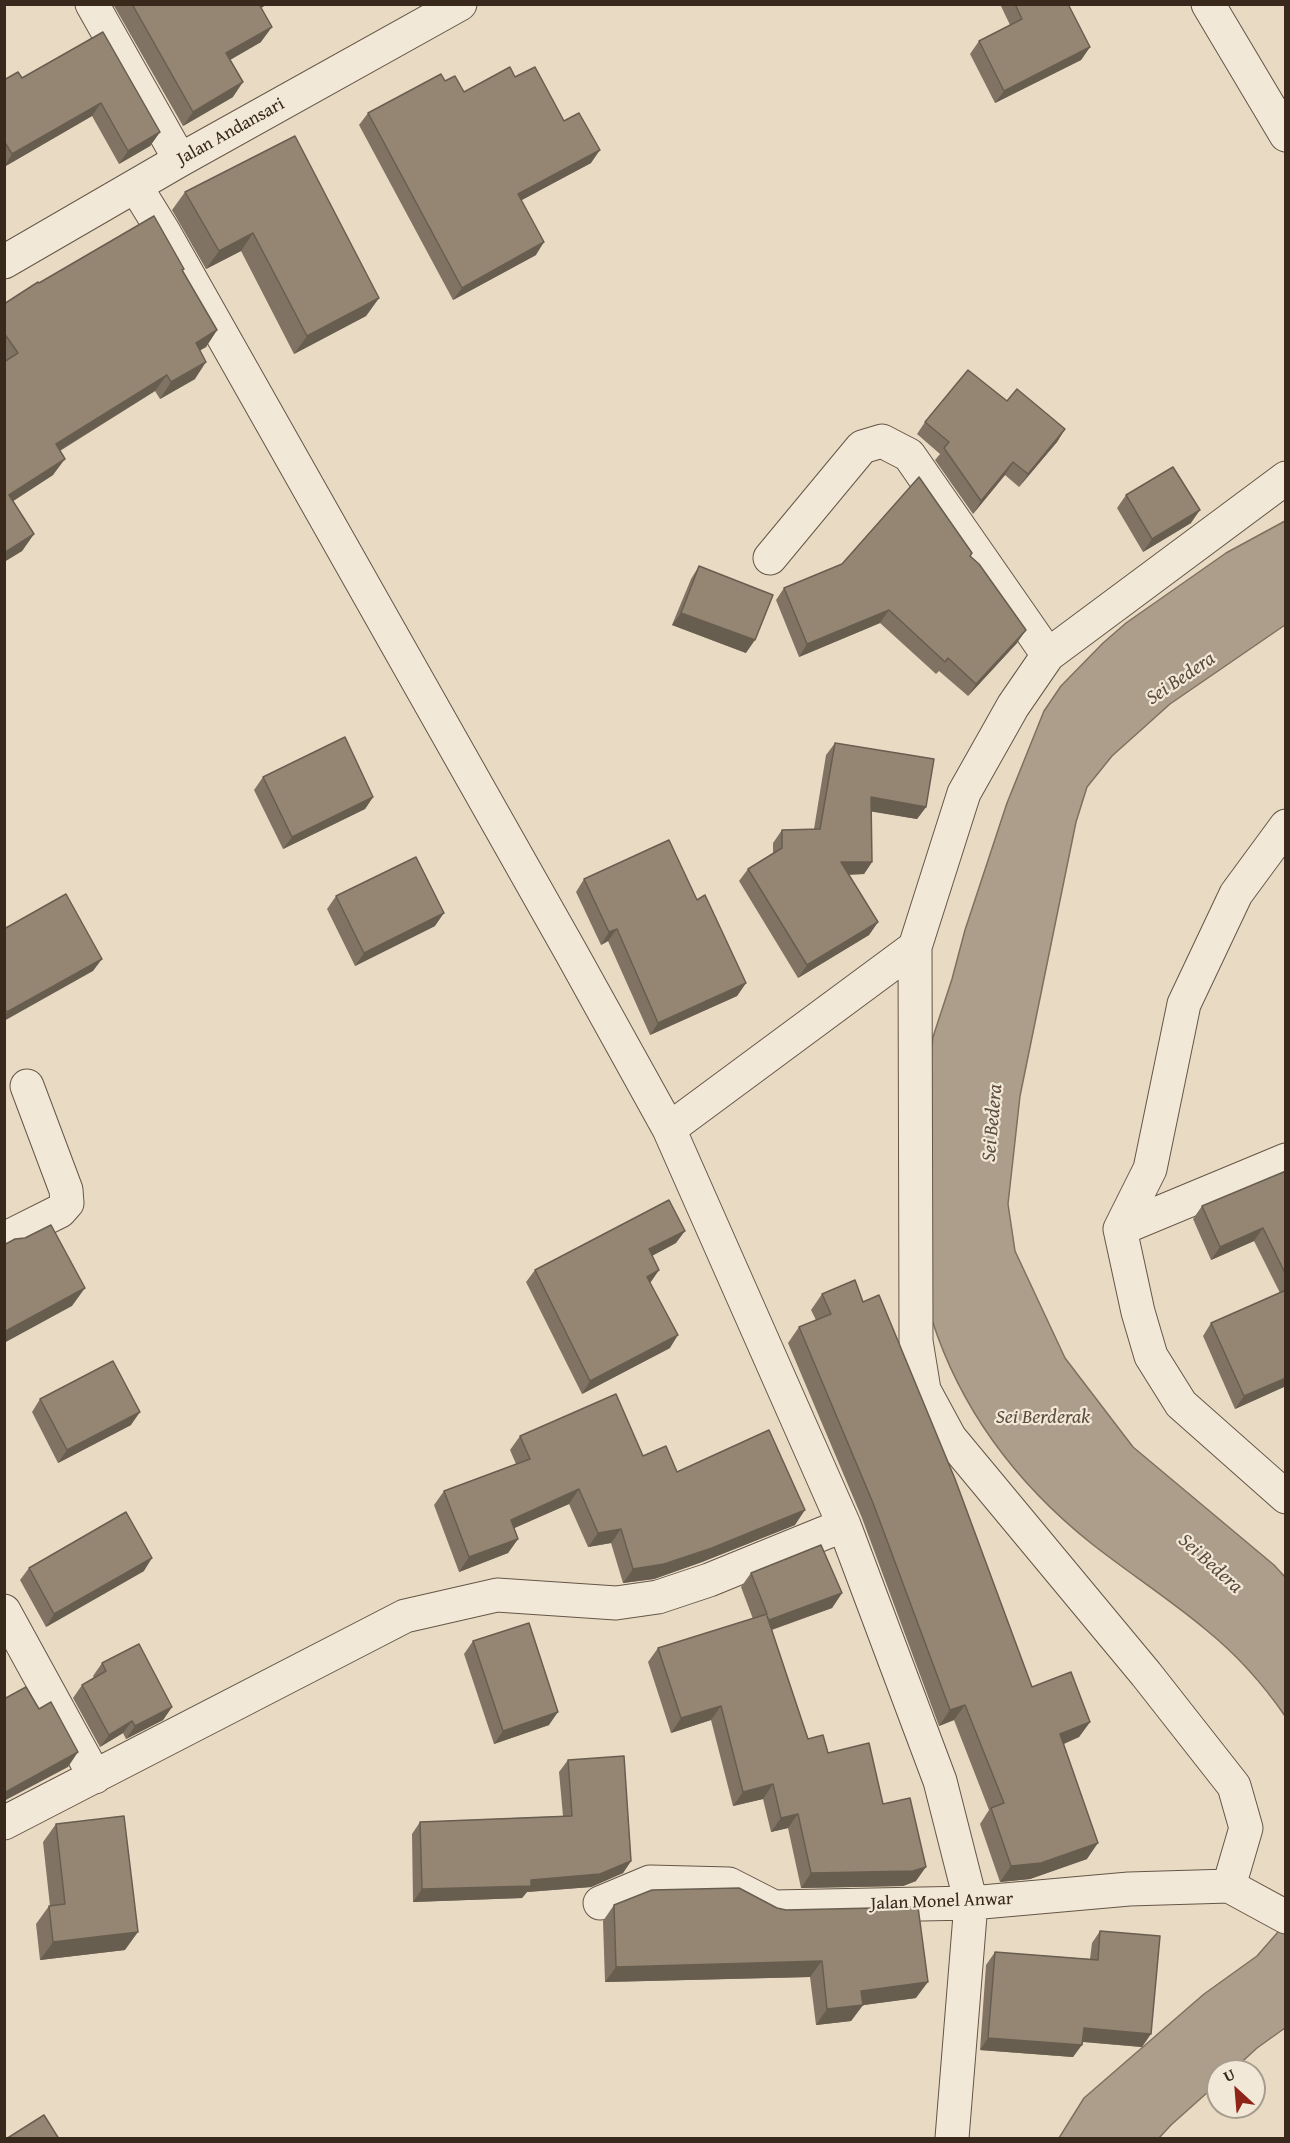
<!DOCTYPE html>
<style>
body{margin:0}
#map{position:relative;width:1290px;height:2143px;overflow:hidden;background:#e9dbc3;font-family:"Gentium Book Plus",serif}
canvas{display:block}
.frame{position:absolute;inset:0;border:6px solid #39291d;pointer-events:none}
.north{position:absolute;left:1206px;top:2059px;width:60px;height:60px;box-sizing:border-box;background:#f1e8d8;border:2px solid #a79c8d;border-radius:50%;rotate:334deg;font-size:16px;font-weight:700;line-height:24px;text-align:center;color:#39291d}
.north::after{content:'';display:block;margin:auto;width:21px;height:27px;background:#8f2418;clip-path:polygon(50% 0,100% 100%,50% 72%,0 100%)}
</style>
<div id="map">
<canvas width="1290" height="2143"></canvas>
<div class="frame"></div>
<div class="north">U</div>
</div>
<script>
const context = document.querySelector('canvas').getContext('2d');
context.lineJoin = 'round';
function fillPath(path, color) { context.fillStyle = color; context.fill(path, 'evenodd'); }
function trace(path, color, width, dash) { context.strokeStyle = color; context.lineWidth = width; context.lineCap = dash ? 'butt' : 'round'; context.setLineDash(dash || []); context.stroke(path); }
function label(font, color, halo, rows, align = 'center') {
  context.font = font + ' "Gentium Book Plus",serif'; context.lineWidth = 4.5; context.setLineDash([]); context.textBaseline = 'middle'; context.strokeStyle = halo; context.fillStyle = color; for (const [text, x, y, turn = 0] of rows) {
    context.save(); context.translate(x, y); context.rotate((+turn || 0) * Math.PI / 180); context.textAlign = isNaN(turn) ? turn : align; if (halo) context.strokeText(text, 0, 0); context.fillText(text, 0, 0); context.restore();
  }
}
const water = new Path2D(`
 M 1285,521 L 1285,625 L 1170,704 L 1112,756 L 1087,787 L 1076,822 L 1020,1096 L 1008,1204 L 1015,1251 L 1065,1358 L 1133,1447 L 1274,1565 L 1285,1577 L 1285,1716 C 1263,1684 1236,1654 1205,1629 C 1169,1599 1129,1573 1092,1544 C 1018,1485 961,1410 932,1320 L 928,1078 L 933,1037 L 952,979 L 965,930 L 1007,803 L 1044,711 L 1061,686 L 1103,643 L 1126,623 L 1226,553 Z
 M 1285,1924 L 1285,2028 L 1257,2048 L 1232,2071 L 1218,2071 L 1218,2083 L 1171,2125 L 1159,2138 L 1059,2138 L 1084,2098 L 1204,1994 L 1257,1956 Z`);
fillPath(water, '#ad9e8b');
trace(water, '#7f6f5f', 1.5);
const minor = new Path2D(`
 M 92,4 L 180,160
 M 1208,4 L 1286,135
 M 136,187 L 165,234 L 572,954 L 669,1129 L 844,1525
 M 4,262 L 180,160 L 460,4
 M 770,558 L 862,447 L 882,441 L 909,455 L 1048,655
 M 1286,826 L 1236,894 L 1184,1004 L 1150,1169 L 1120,1229 L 1138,1312 L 1151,1356 L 1181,1404 L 1286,1497
 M 669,1129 L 915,947
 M 1120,1229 L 1286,1160
 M 4,1239 L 60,1211 L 67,1203 L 66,1190 L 27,1086
 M 4,1611 L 95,1777
 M 4,1823 L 405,1616 L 497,1595 L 616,1603 L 658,1597 L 709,1580 L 844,1525 L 940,1781 L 971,1903 L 952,2138
 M 1229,1886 L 1246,1828 L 1234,1786 L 1146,1674 L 950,1438 L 924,1390 L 916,1341 L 915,947 L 964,793 L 1013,706 L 1048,655 L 1286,478
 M 600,1903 L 650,1882 L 729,1884 L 774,1907 L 971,1903 L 1129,1889 L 1229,1886 L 1286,1917`);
trace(minor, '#655646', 35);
trace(minor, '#f1e8d8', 33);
fillPath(new Path2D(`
 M 113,4 L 268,4 L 261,8 L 261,42 L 230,60 L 233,97 L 183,126 Z
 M 1000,4 L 1068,4 L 1090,47 L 1081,60 L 995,103 L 970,54 L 979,41 L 1010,25 Z
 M 103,32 L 160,132 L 150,146 L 119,164 L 92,116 L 4,167 L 4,80 L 22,78 Z
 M 515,77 L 564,121 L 591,163 L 521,200 L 536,255 L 453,300 L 359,125 L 368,113 L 445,81 L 464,92 Z
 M 185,192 L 379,298 L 366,316 L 294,354 L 241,251 L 206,269 L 172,210 Z
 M 183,272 L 217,330 L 206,347 L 200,350 L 195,379 L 160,399 L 155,391 L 60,451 L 53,475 L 13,501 L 34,534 L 22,551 L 4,562 L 4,304 L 39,283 Z
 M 1007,401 L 1065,429 L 1057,442 L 1019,487 L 1005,475 L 973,514 L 935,460 L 940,454 L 917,434 L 925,422 Z
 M 1126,495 L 1191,523 L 1143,552 L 1117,508 Z
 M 970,556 L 1017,643 L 968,696 L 939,671 L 936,674 L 880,623 L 799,657 L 776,600 L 784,588 Z
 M 699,566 L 746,653 L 672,625 L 691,579 Z
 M 835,743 L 926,807 L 917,819 L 871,811 L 872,862 L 864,874 L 848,875 L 878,922 L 869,935 L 798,978 L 739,881 L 748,869 L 773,853 L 773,843 L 782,830 L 814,829 L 826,755 Z
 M 263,777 L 373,797 L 365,809 L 283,849 L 254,790 Z
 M 584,879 L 697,900 L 746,983 L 737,996 L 650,1035 L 608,941 L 601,945 L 576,892 Z
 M 336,896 L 435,926 L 355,966 L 327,909 Z
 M 1286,1171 L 1286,1386 L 1235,1409 L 1203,1336 L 1211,1323 L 1280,1293 L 1254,1241 L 1211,1260 L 1193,1219 L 1202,1206 Z
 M 676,1243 L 652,1256 L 659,1270 L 650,1283 L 670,1348 L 582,1394 L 526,1282 L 535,1270 Z
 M 822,1294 L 863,1302 L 1032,1687 L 1090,1722 L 1079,1737 L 1064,1744 L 1087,1859 L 1030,1879 L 1000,1882 L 980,1824 L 989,1810 L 954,1720 L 939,1726 L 862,1518 L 788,1343 L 799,1327 L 816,1320 L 811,1310 Z
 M 40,1399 L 131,1425 L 58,1463 L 32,1412 Z
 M 520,1436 L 643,1456 L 795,1525 L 702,1562 L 654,1579 L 623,1583 L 611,1543 L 588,1547 L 569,1504 L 514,1528 L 518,1539 L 508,1553 L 459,1572 L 434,1505 L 444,1491 L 516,1464 L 510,1450 Z
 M 29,1568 L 144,1571 L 46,1627 L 20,1580 Z
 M 751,1573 L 842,1593 L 832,1608 L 772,1630 L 808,1739 L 828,1753 L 883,1804 L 916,1881 L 903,1886 L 801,1888 L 788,1828 L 771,1832 L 763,1799 L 733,1806 L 711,1720 L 671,1733 L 648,1662 L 658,1648 L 753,1619 L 741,1587 Z
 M 473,1641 L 549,1725 L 494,1744 L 464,1654 Z
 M 102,1663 L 172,1707 L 163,1720 L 126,1739 L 123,1733 L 100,1747 L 73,1698 L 82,1685 L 94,1678 L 93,1676 Z
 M 568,1760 L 631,1861 L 623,1873 L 591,1887 L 527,1892 L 522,1898 L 413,1902 L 412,1834 L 420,1822 L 563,1816 L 559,1772 Z
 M 56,1824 L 125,1950 L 40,1960 L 36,1924 L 49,1906 L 50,1906 L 43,1842 Z
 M 614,1905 L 777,1908 L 916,1998 L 863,2005 L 851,2021 L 816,2025 L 810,1977 L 605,1982 L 603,1921 Z
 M 1100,1931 L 1142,2047 L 1082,2042 L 1073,2057 L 980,2050 L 986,1965 L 995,1952 L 1090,1959 L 1092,1943 Z`), '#807363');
fillPath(new Path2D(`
 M 254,4 L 268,4 L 246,15 Z
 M 272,27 L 261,42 L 216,68 L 226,53 Z
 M 1090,47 L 1081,60 L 995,103 L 1004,91 Z
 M 243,82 L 233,97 L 183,126 L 193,112 Z
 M 101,103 L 92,116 L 4,167 L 12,154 Z
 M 160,132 L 150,146 L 119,164 L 128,151 Z
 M 600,150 L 591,163 L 509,207 L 518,194 Z
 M 253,233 L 241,251 L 206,269 L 219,251 Z
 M 544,242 L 536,255 L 453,300 L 462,288 Z
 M 379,298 L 366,316 L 294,354 L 307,336 Z
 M 217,330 L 206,347 L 184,360 L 196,343 Z
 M 206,362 L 195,379 L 160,399 L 171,382 Z
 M 167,375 L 155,391 L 44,460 L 56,444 Z
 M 1065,429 L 1057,442 L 1019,487 L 1028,474 Z
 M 65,459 L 53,475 L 4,507 L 9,495 Z
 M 1013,462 L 1005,475 L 973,514 L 981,501 Z
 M 1200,510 L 1191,523 L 1143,552 L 1152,539 Z
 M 34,534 L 22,551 L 4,562 L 4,553 Z
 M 889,610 L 880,623 L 799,657 L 807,644 Z
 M 681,613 L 755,640 L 746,653 L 672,625 Z
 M 1026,630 L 1017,643 L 968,696 L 976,684 Z
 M 373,797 L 365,809 L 283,849 L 292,837 Z
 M 871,797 L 926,807 L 917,819 L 862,810 Z
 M 841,862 L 872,862 L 864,874 L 832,875 Z
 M 444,913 L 435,926 L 355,966 L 364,953 Z
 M 878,922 L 869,935 L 798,978 L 807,965 Z
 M 617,929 L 608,941 L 601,945 L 609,932 Z
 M 102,959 L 93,971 L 4,1021 L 4,1016 L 7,1012 Z
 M 746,983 L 737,996 L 650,1035 L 658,1023 Z
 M 1263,1228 L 1254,1241 L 1211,1260 L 1220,1247 Z
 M 685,1231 L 676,1243 L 640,1262 L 649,1249 Z
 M 659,1270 L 650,1283 L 647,1277 Z
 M 85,1288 L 72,1306 L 4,1343 L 4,1332 Z
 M 678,1335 L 670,1348 L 582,1394 L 590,1381 Z
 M 1286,1378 L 1286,1386 L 1235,1409 L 1244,1396 Z
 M 140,1412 L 131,1425 L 58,1463 L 67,1450 Z
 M 579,1489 L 569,1504 L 501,1534 L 511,1520 Z
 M 805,1510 L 795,1525 L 702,1562 L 654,1579 L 623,1583 L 633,1569 Z
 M 621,1529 L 611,1543 L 588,1547 L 598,1533 Z
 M 518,1539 L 508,1553 L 459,1572 L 469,1557 Z
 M 152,1558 L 144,1571 L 46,1627 L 54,1614 Z
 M 842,1593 L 832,1608 L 759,1634 L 769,1620 Z
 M 965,1705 L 954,1720 L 939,1726 L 950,1710 Z
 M 721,1706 L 711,1720 L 671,1733 L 681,1718 Z
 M 172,1707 L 163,1720 L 126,1739 L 135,1726 Z
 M 558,1712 L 549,1725 L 494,1744 L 503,1731 Z
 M 132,1721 L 123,1733 L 100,1747 L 109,1735 Z
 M 1090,1722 L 1079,1737 L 1049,1750 L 1060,1734 Z
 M 78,1752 L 68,1767 L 4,1801 L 4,1793 L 6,1792 Z
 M 773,1784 L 763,1799 L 733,1806 L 743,1792 Z
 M 798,1814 L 788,1828 L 771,1832 L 781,1818 Z
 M 1098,1843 L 1087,1859 L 1030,1879 L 1000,1882 L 1011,1866 Z
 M 631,1861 L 623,1873 L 591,1887 L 527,1892 L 522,1898 L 413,1902 L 422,1889 L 531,1880 Z
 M 926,1867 L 916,1881 L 903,1886 L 801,1888 L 811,1873 Z
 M 138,1932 L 125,1950 L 40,1960 L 53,1942 Z
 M 822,1961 L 810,1977 L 605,1982 L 616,1967 Z
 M 928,1982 L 916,1998 L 857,2006 L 863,2005 L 851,2021 L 816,2025 L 827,2009 L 861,1991 Z
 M 1084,2028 L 1151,2034 L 1142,2047 L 1075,2041 Z
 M 988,2038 L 1082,2045 L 1073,2057 L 980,2050 Z`), '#685e50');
const building = new Path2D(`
 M 132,4 L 259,4 L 272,27 L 226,53 L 243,82 L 193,112 Z
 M 1015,4 L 1068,4 L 1090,47 L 1004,91 L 979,41 L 1022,19 Z
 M 103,32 L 160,132 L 128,151 L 101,103 L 12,154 L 4,141 L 4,80 L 18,72 L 22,78 Z
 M 510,67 L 515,77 L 535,67 L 564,121 L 579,113 L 600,150 L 518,194 L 544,242 L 462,288 L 368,113 L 441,74 L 445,81 L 455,76 L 464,92 Z
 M 295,136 L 379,298 L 307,336 L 253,233 L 219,251 L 185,192 Z
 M 154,216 L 184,269 L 182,270 L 217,330 L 196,343 L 206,362 L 171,382 L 167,375 L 56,444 L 65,459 L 9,495 L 34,534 L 4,553 L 4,362 L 18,353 L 4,333 L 4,304 L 38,282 L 39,283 Z
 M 968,370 L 1007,401 L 1017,389 L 1065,429 L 1028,474 L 1013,462 L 981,501 L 944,448 L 949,442 L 925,422 Z
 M 1173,467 L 1200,510 L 1152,539 L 1126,495 Z
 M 919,477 L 972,553 L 970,556 L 979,564 L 1026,630 L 976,684 L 948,658 L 945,662 L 889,610 L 807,644 L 784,588 L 842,564 Z
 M 699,566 L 773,595 L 755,640 L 681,613 Z
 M 345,737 L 373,797 L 292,837 L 263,777 Z
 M 835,743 L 934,759 L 926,807 L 871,797 L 872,862 L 841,862 L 878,922 L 807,965 L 748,869 L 782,848 L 782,830 L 820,829 Z
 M 669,840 L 697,900 L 705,895 L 746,983 L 658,1023 L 617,929 L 609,932 L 584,879 Z
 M 416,857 L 444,913 L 364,953 L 336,896 Z
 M 66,894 L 102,959 L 7,1012 L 4,1008 L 4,929 Z
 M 1286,1171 L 1286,1275 L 1263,1228 L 1220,1247 L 1202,1206 Z
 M 669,1200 L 685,1231 L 649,1249 L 659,1270 L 647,1277 L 678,1335 L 590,1381 L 535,1270 Z
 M 51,1225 L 85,1288 L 4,1332 L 4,1245 L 15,1239 L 25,1238 Z
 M 855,1280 L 863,1302 L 879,1295 L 955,1479 L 1032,1687 L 1071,1672 L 1090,1722 L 1060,1734 L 1098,1843 L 1041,1863 L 1011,1866 L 991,1808 L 1004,1803 L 965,1705 L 950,1710 L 873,1503 L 799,1327 L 831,1314 L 822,1294 Z
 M 1286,1290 L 1286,1378 L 1244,1396 L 1211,1323 Z
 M 113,1361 L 140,1412 L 67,1450 L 40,1399 Z
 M 616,1394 L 643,1456 L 666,1446 L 677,1472 L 769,1430 L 805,1510 L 712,1548 L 664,1564 L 633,1569 L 621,1529 L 598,1533 L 579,1489 L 511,1520 L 518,1539 L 469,1557 L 444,1491 L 530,1459 L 520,1436 Z
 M 126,1512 L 152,1558 L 54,1614 L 29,1568 Z
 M 821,1545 L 842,1593 L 769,1620 L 767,1616 L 808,1739 L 823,1735 L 828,1753 L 869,1743 L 883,1804 L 910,1798 L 926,1867 L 913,1871 L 811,1873 L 798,1814 L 781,1818 L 773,1784 L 743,1792 L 721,1706 L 681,1718 L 658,1648 L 767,1614 L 751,1573 Z
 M 529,1623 L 558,1712 L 503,1731 L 473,1641 Z
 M 139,1644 L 172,1707 L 135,1726 L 132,1721 L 109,1735 L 82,1685 L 106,1671 L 102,1663 Z
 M 26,1687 L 39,1709 L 51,1702 L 78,1752 L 4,1793 L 4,1699 Z
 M 624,1756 L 631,1861 L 600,1874 L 531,1880 L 531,1886 L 422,1889 L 420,1822 L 572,1816 L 568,1760 Z
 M 124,1816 L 138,1932 L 53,1942 L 49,1906 L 65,1904 L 56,1824 Z
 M 739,1888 L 777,1908 L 786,1910 L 918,1907 L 928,1982 L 861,1991 L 863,2005 L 827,2009 L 822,1961 L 616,1967 L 614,1905 L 652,1890 Z
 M 1100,1931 L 1160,1936 L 1151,2034 L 1084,2028 L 1082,2045 L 988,2038 L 995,1952 L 1098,1960 Z
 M 44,2115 L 59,2139 L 6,2139 Z`);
fillPath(building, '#958673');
trace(building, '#685e50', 1.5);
label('18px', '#39291d', '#f1e8d8', [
 ["Jalan Andansari",231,132,-29],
 ["Jalan Monel Anwar",942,1902,-2]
]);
label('italic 20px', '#5c4c3e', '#f1e8d8', [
 ["Sei Bedera",1181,679,-34],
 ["Sei Bedera",993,1123,-85],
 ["Sei Berderak",1043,1418],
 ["Sei Bedera",1210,1564,42]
]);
</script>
